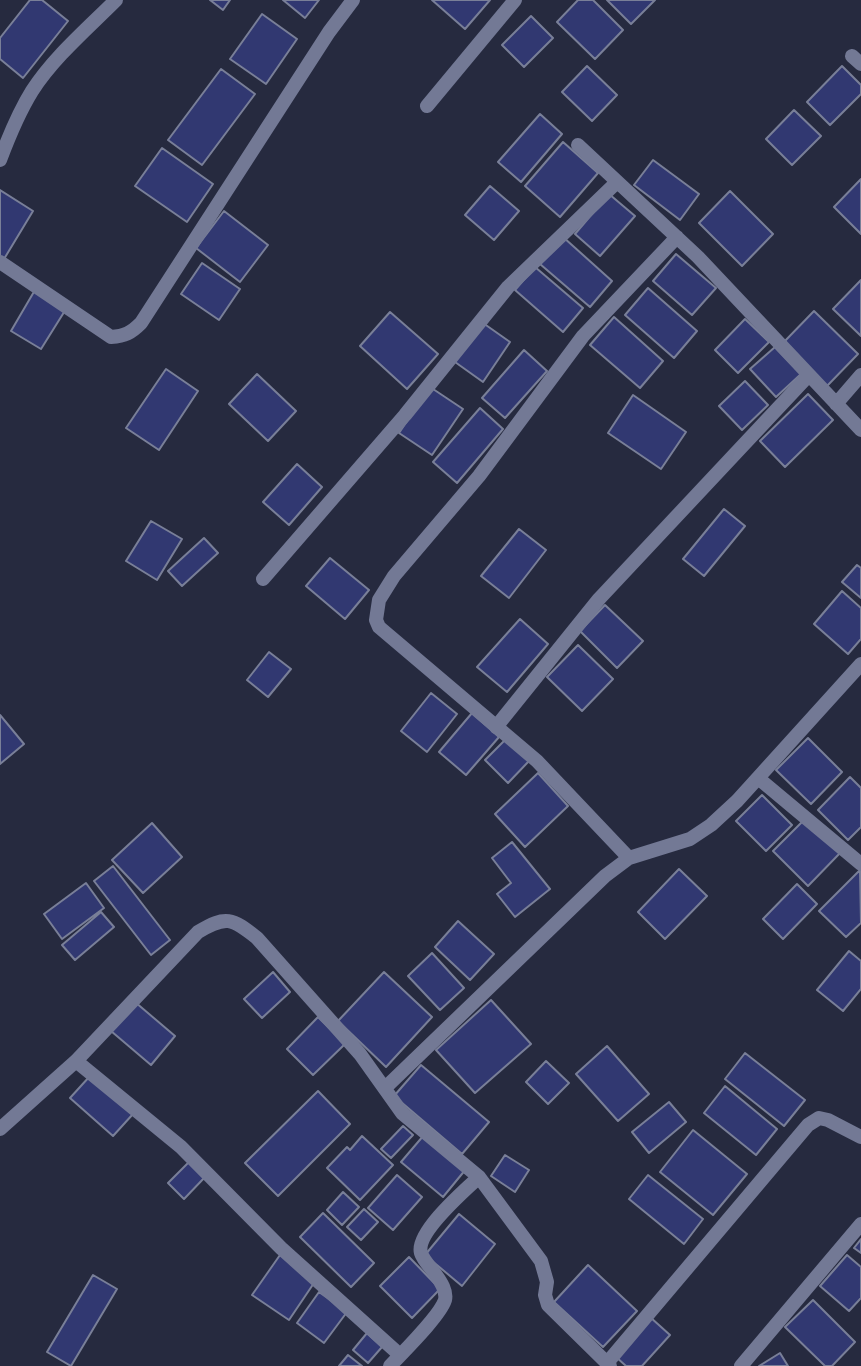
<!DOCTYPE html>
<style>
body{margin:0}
canvas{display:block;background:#262a3f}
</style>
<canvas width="861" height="1366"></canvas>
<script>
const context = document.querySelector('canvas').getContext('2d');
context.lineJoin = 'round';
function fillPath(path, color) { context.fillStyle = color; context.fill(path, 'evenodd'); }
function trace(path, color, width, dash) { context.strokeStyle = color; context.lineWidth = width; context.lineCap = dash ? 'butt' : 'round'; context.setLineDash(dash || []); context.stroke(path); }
const building = new Path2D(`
 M 30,0 L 42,0 L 68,21 L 23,78 L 0,59 L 0,38 Z
 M 210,0 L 230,0 L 223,10 Z
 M 283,0 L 319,0 L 305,18 Z
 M 432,0 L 490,0 L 465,29 Z
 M 578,0 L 593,0 L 623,30 L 595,59 L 557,22 Z
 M 607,0 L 655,0 L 631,24 Z
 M 262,14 L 297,39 L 266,84 L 230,59 Z
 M 531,16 L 553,38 L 524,67 L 502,45 Z
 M 587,66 L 617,95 L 592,121 L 562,92 Z
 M 842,66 L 861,85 L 861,94 L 830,125 L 807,102 Z
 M 221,69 L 255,94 L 202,165 L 168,140 Z
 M 794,110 L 821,136 L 792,165 L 766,139 Z
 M 540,114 L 562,134 L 521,182 L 498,162 Z
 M 563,142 L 598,173 L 560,217 L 525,186 Z
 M 162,148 L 213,184 L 187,222 L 135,186 Z
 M 653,160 L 699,194 L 680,220 L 634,185 Z
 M 861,179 L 861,234 L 834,207 Z
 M 490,186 L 519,211 L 494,240 L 465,215 Z
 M 0,190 L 33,211 L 4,259 L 0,257 Z
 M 730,191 L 773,234 L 742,266 L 699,223 Z
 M 609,194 L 635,216 L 600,256 L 575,234 Z
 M 224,211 L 268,245 L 240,282 L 196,248 Z
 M 563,237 L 612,281 L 590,307 L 540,264 Z
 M 676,254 L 716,288 L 692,315 L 653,281 Z
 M 202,263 L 240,289 L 219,320 L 181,294 Z
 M 535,267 L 583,308 L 563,332 L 515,290 Z
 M 861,280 L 861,336 L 833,309 Z
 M 648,288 L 697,331 L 674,358 L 625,315 Z
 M 35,290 L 66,309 L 41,349 L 11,331 Z
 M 814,311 L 858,354 L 827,386 L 783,343 Z
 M 390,312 L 438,354 L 407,389 L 360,346 Z
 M 614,317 L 663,361 L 640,388 L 590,345 Z
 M 745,319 L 769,342 L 738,373 L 715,350 Z
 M 483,323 L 510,342 L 483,382 L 455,362 Z
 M 775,347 L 801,374 L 776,397 L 750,369 Z
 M 524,350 L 547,371 L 505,418 L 482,398 Z
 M 166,369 L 198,391 L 159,450 L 126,428 Z
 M 257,374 L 296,411 L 268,441 L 229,404 Z
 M 745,381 L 768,405 L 742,430 L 719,406 Z
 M 430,387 L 463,409 L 432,455 L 399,433 Z
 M 808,394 L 833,420 L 785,467 L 760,441 Z
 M 633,395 L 686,432 L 661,469 L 608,433 Z
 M 480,408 L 503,429 L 457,483 L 433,462 Z
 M 297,464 L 322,487 L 289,525 L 263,502 Z
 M 724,509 L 745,526 L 704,576 L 683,559 Z
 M 151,521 L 182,539 L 157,580 L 126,561 Z
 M 519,529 L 546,550 L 509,598 L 481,576 Z
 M 204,538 L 218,553 L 182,586 L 168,571 Z
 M 330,558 L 369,590 L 345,619 L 306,586 Z
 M 857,565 L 861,568 L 861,598 L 842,582 Z
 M 842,591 L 861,608 L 861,639 L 848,654 L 814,624 Z
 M 605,605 L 643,641 L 617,668 L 580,631 Z
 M 520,619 L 548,644 L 507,692 L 477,667 Z
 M 578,645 L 613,679 L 582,711 L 547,677 Z
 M 269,652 L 291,669 L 268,697 L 247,680 Z
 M 431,693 L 457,714 L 427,752 L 401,731 Z
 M 472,713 L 499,737 L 466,775 L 439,752 Z
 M 0,715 L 24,744 L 0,764 Z
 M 808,738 L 842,772 L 811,804 L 776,770 Z
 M 506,739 L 529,761 L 508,783 L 485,760 Z
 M 538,773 L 568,806 L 525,847 L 495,814 Z
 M 850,777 L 861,788 L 861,827 L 848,840 L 818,810 Z
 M 762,795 L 792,825 L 766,851 L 736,821 Z
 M 806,818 L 841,852 L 808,886 L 773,851 Z
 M 152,823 L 182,857 L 143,893 L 112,860 Z
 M 512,842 L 550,889 L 515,917 L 497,894 L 511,883 L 492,858 Z
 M 113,866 L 170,940 L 151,955 L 94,881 Z
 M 679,869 L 707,896 L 665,939 L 638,912 Z
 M 860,870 L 861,923 L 846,937 L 819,911 Z
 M 86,883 L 104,908 L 62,939 L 44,914 Z
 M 797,884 L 817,904 L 783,939 L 763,919 Z
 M 101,912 L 114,927 L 75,960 L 62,945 Z
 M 458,921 L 494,954 L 470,980 L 435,947 Z
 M 849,951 L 861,961 L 861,989 L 843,1011 L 817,990 Z
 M 432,953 L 464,988 L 440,1010 L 408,976 Z
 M 273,972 L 290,992 L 262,1018 L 244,999 Z
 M 384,972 L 432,1017 L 386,1067 L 338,1021 Z
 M 491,1000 L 531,1044 L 475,1093 L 436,1050 Z
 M 135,1002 L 175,1036 L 151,1065 L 111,1031 Z
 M 318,1017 L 345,1044 L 313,1075 L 287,1049 Z
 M 607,1046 L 649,1094 L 618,1121 L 576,1074 Z
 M 745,1053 L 805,1100 L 784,1126 L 725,1079 Z
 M 546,1061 L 569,1083 L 548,1104 L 526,1082 Z
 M 421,1065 L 489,1122 L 462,1154 L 394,1096 Z
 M 90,1076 L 133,1114 L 113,1136 L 70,1098 Z
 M 725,1086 L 777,1129 L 756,1155 L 704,1113 Z
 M 318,1091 L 350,1124 L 278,1196 L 245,1163 Z
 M 669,1102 L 686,1122 L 649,1153 L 632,1132 Z
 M 403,1126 L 413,1135 L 391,1158 L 381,1149 Z
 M 693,1130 L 747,1174 L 713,1215 L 660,1172 Z
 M 424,1135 L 466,1169 L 443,1197 L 401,1162 Z
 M 362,1136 L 393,1165 L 360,1200 L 327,1168 L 347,1147 L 350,1150 Z
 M 505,1155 L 529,1170 L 515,1192 L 491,1176 Z
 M 191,1160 L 206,1176 L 184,1199 L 168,1183 Z
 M 397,1175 L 422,1197 L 393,1230 L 368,1208 Z
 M 648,1175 L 703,1219 L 684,1244 L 629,1199 Z
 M 343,1192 L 359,1207 L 342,1225 L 327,1210 Z
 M 364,1209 L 378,1222 L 361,1240 L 347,1227 Z
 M 323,1213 L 374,1263 L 351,1287 L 300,1237 Z
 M 459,1214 L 495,1244 L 462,1286 L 425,1255 Z
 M 861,1239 L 861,1253 L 854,1248 Z
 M 280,1255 L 316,1280 L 289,1320 L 252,1295 Z
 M 847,1255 L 861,1267 L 861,1298 L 849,1311 L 820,1286 Z
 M 409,1257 L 440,1289 L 412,1318 L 380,1286 Z
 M 588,1265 L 637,1311 L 603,1347 L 554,1302 Z
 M 93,1275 L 117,1289 L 71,1366 L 47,1352 Z
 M 319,1292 L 347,1312 L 324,1343 L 297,1323 Z
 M 813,1300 L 855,1342 L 832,1366 L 825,1366 L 785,1327 Z
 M 650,1317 L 670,1335 L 642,1366 L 626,1366 L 615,1356 Z
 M 367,1333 L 382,1347 L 368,1363 L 353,1350 Z
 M 780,1353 L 788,1366 L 759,1366 Z
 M 348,1355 L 362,1366 L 339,1366 Z`);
fillPath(building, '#313871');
trace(building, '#797f98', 2);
trace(new Path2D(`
 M 852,56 L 861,64
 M 427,106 L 515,0
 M 578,145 L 698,257 L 861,430
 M 0,160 C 9,136 19,112 32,91 C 54,57 87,29 116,0
 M 0,262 L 111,337 C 125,336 131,333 141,323 L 329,32 L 353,0
 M 836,404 L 861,375
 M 263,579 L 405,415 L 508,287 L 617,182
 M 496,727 L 599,599 L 809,375
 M 758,778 L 861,864
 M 629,858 L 537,761 L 379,627 L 376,620 L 379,600 L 394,576 L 479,476 L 583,336 L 677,237
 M 76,1061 L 181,1147 L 281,1248 L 400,1355
 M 385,1088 L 605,876 L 629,858 L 690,839 L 711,825 L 737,801 L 861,664
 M 0,1129 L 76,1061 L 198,932 C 226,915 232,918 257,938 L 360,1054 L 402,1113 L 479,1177 L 541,1261 L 547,1282 L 545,1295 L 548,1305 L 610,1366
 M 607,1363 L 808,1125 L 819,1118 L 828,1120 L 861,1137
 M 390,1366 C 403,1352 440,1316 445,1300 C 447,1291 441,1282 436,1275 C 432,1269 423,1260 421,1253 C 415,1233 465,1190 479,1177
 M 741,1366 L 861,1224`), '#737995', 14);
</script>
